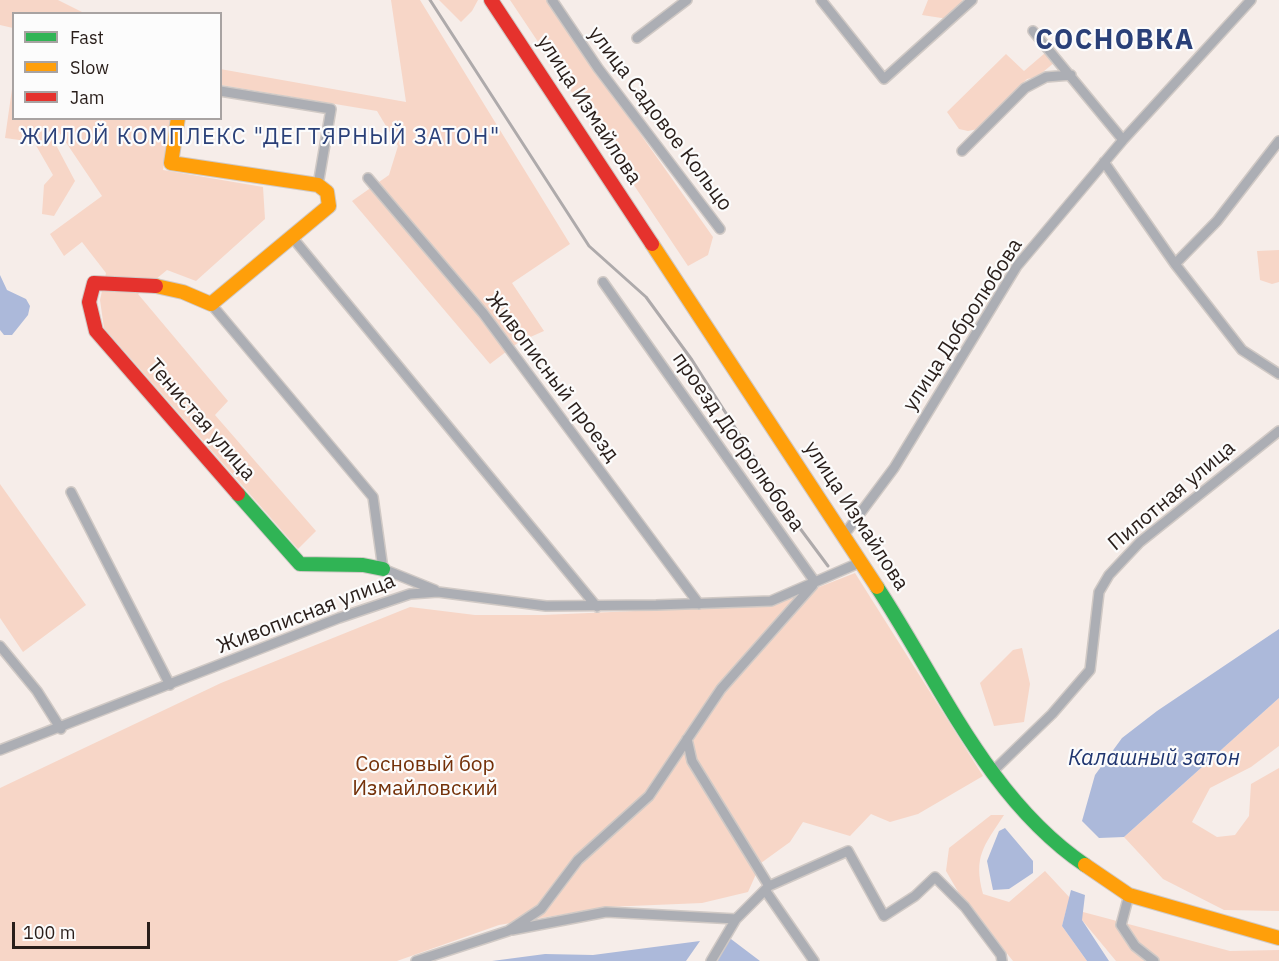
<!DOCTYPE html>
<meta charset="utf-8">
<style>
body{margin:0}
#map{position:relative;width:1279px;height:961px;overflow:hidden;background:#f6ede9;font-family:"IBM Plex Sans",sans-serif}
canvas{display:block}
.legend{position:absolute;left:12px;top:12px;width:210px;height:108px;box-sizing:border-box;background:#fcfcfc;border:2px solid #a8a3a2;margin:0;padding:8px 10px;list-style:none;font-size:18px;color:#291e1a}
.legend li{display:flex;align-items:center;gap:12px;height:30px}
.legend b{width:30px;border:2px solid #a8a3a2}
.scale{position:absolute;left:12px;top:922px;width:138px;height:27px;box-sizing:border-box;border:3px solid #291e1a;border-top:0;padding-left:8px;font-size:18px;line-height:21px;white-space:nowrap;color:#291e1a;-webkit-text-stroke:4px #fcfcfc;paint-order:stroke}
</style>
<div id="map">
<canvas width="1279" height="961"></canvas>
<ul class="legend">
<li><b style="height:8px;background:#30b455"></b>Fast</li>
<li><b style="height:8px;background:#ff9f0a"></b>Slow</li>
<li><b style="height:8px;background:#e5322d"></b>Jam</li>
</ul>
<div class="scale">100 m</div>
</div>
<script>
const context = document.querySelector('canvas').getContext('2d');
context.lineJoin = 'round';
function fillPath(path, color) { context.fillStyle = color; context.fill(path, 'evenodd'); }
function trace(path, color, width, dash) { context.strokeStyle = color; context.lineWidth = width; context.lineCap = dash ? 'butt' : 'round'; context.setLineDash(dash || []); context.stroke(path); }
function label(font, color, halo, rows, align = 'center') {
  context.font = font + ' "IBM Plex Sans",sans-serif'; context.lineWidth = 4.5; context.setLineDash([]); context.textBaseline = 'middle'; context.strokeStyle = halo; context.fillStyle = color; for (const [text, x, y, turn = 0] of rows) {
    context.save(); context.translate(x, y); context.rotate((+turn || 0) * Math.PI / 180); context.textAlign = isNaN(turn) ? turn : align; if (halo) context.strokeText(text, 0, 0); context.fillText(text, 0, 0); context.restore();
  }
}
fillPath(new Path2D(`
 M 0,0 L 58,0 L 84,13 L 14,14 L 13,28 L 0,25 Z
 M 391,0 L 420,0 L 570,244 L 512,283 L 544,331 L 519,342 L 490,364 L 352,201 L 389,175 L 398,146 L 377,111 L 221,85 L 220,69 L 406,102 Z
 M 439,0 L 478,0 L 472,11 L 461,22 Z
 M 510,0 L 546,0 L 713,237 L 708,255 L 688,266 Z
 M 928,0 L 962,0 L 964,4 L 948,19 L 922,15 Z
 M 1045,53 L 1055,62 L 1037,77 L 1027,79 L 978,129 L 968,131 L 959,129 L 947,112 L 1006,54 L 1024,71 Z
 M 13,82 L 14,118 L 171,119 L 163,170 L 263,187 L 265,219 L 196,281 L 167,270 L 138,294 L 228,401 L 215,415 L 316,531 L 298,549 L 104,328 L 100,300 L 106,273 L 82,242 L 64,256 L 50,234 L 102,196 L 59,132 L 56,145 L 75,181 L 54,216 L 42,214 L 44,185 L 53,175 L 34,142 L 5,138 Z
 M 1279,250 L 1279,282 L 1272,284 L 1260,280 L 1257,251 Z
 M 0,484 L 86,605 L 23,652 L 0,618 Z
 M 855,573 L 983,776 L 918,814 L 890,822 L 871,814 L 850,836 L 803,822 L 790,842 L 761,863 L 748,892 L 702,903 L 607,907 L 499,925 L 397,961 L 0,961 L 0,788 L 221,683 L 410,607 L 475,615 L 543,615 L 773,605 Z
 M 1022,648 L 1030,684 L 1024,722 L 994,726 L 980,683 L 1013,650 Z
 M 1279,698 L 1279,746 L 1251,767 L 1210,788 L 1192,822 L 1217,837 L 1235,835 L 1249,816 L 1251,784 L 1279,768 L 1279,911 L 1224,910 L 1163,879 L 1124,837 Z
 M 991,815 L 1004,815 C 984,846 973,856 983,894 L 1009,902 L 1045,871 L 1083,912 L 1230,951 L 1279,950 L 1279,961 L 1116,961 L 1082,920 L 1067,907 L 1062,926 L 1087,961 L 1013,961 L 960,895 L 946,871 L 949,848 Z`), '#f7d6c7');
fillPath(new Path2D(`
 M 0,275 L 7,290 L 26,299 L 30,306 L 28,315 L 12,335 L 4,335 L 0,330 Z
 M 1279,629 L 1279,698 L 1124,837 L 1099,838 L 1082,821 L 1095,775 L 1122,738 L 1157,711 Z
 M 1005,828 L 1033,861 L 1033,873 L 1009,889 L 993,890 L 987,861 L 999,831 Z
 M 1071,890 L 1085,895 L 1082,920 L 1109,961 L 1087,961 L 1062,926 Z
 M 727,936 L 760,961 L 711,961 Z
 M 700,941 L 686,961 L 492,961 L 545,954 L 593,955 Z`), '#acb9da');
const street = new Path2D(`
 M 552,0 L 598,68 L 720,229
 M 821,0 L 884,79 L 972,0
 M 1033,31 L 1123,140
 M 637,38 L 687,0
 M 220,91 L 331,109 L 318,185
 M 962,151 L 1025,88 L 1046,77 L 1071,75
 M 1104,162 L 1175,264 L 1242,350 L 1279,374
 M 368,178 L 483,313 L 699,604
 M 292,237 L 597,607
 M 1175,264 L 1217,221 L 1279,141
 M 603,282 L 815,582 L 861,562
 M 211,304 L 373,497 L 383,569 L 435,590
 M 71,492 L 170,685
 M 844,535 L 894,468 L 1017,266 L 1123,140 L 1251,0
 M 0,646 L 37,691 L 61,729
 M 687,739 L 692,761 L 769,886 L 736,919 L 711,961
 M 0,750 L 339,618 L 410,594 L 438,592 L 546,606 L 656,605 L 771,601 L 815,582
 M 991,773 L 1052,714 L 1090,670 L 1099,592 L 1109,575 L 1140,542 L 1279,431
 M 769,886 L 848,851 L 884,916 L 915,896 L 935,877 L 965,907 L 1001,955 L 1002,961
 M 765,890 L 814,961
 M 1129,895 L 1121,925 L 1135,946 L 1154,961
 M 512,930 L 606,912 L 736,919
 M 416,961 L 508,931 L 541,909 L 578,860 L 649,796 L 721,689 L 813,585`);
const fast = new Path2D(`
 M 238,494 L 300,564 L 363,565 L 383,569
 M 877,587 C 940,683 988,799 1085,865`);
const slow = new Path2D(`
 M 652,244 L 877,587
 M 156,286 L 183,292 L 211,304 L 329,206 L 327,192 L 318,185 L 171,163 L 178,118
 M 1085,865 L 1129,895 L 1279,938`);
const jam = new Path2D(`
 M 491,0 L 652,244
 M 156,286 L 94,283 L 89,302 L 96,331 L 238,494`);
trace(street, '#d0c9c5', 12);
trace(fast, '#d0c9c5', 16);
trace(slow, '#d0c9c5', 16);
trace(jam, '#d0c9c5', 16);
trace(street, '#acaeb4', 9);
trace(fast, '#30b455', 14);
trace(slow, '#ff9f0a', 14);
trace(jam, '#e5322d', 14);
trace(new Path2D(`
 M 430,0 L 589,246 L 646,297 L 692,360 L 796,523 L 828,566`), '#aeaaab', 3);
label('21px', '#291e1a', '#fcfcfc', [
 ["улица Измайлова",589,110,57],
 ["улица Садовое Кольцо",660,119,53],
 ["улица Добролюбова",963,325,-57],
 ["Живописный проезд",552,377,53],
 ["Тенистая улица",201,420,49],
 ["проезд Добролюбова",738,442,55],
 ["Пилотная улица",1172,496,-40],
 ["улица Измайлова",856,516,57],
 ["Живописная улица",306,614,-21]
]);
label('21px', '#743109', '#fcfcfc', [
 ["Сосновый бор",425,765],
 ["Измайловский",425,789]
]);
context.letterSpacing = '1.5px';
label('22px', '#2a4078', '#fcfcfc', [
 ["ЖИЛОЙ КОМПЛЕКС \"ДЕГТЯРНЫЙ ЗАТОН\"",260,138]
]);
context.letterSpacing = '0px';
label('italic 22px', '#203670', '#fcfcfc', [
 ["Калашный затон",1154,759]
]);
context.letterSpacing = '1.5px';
label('bold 27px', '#2a4078', '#fcfcfc', [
 ["СОСНОВКА",1115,41]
]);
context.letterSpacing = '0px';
</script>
